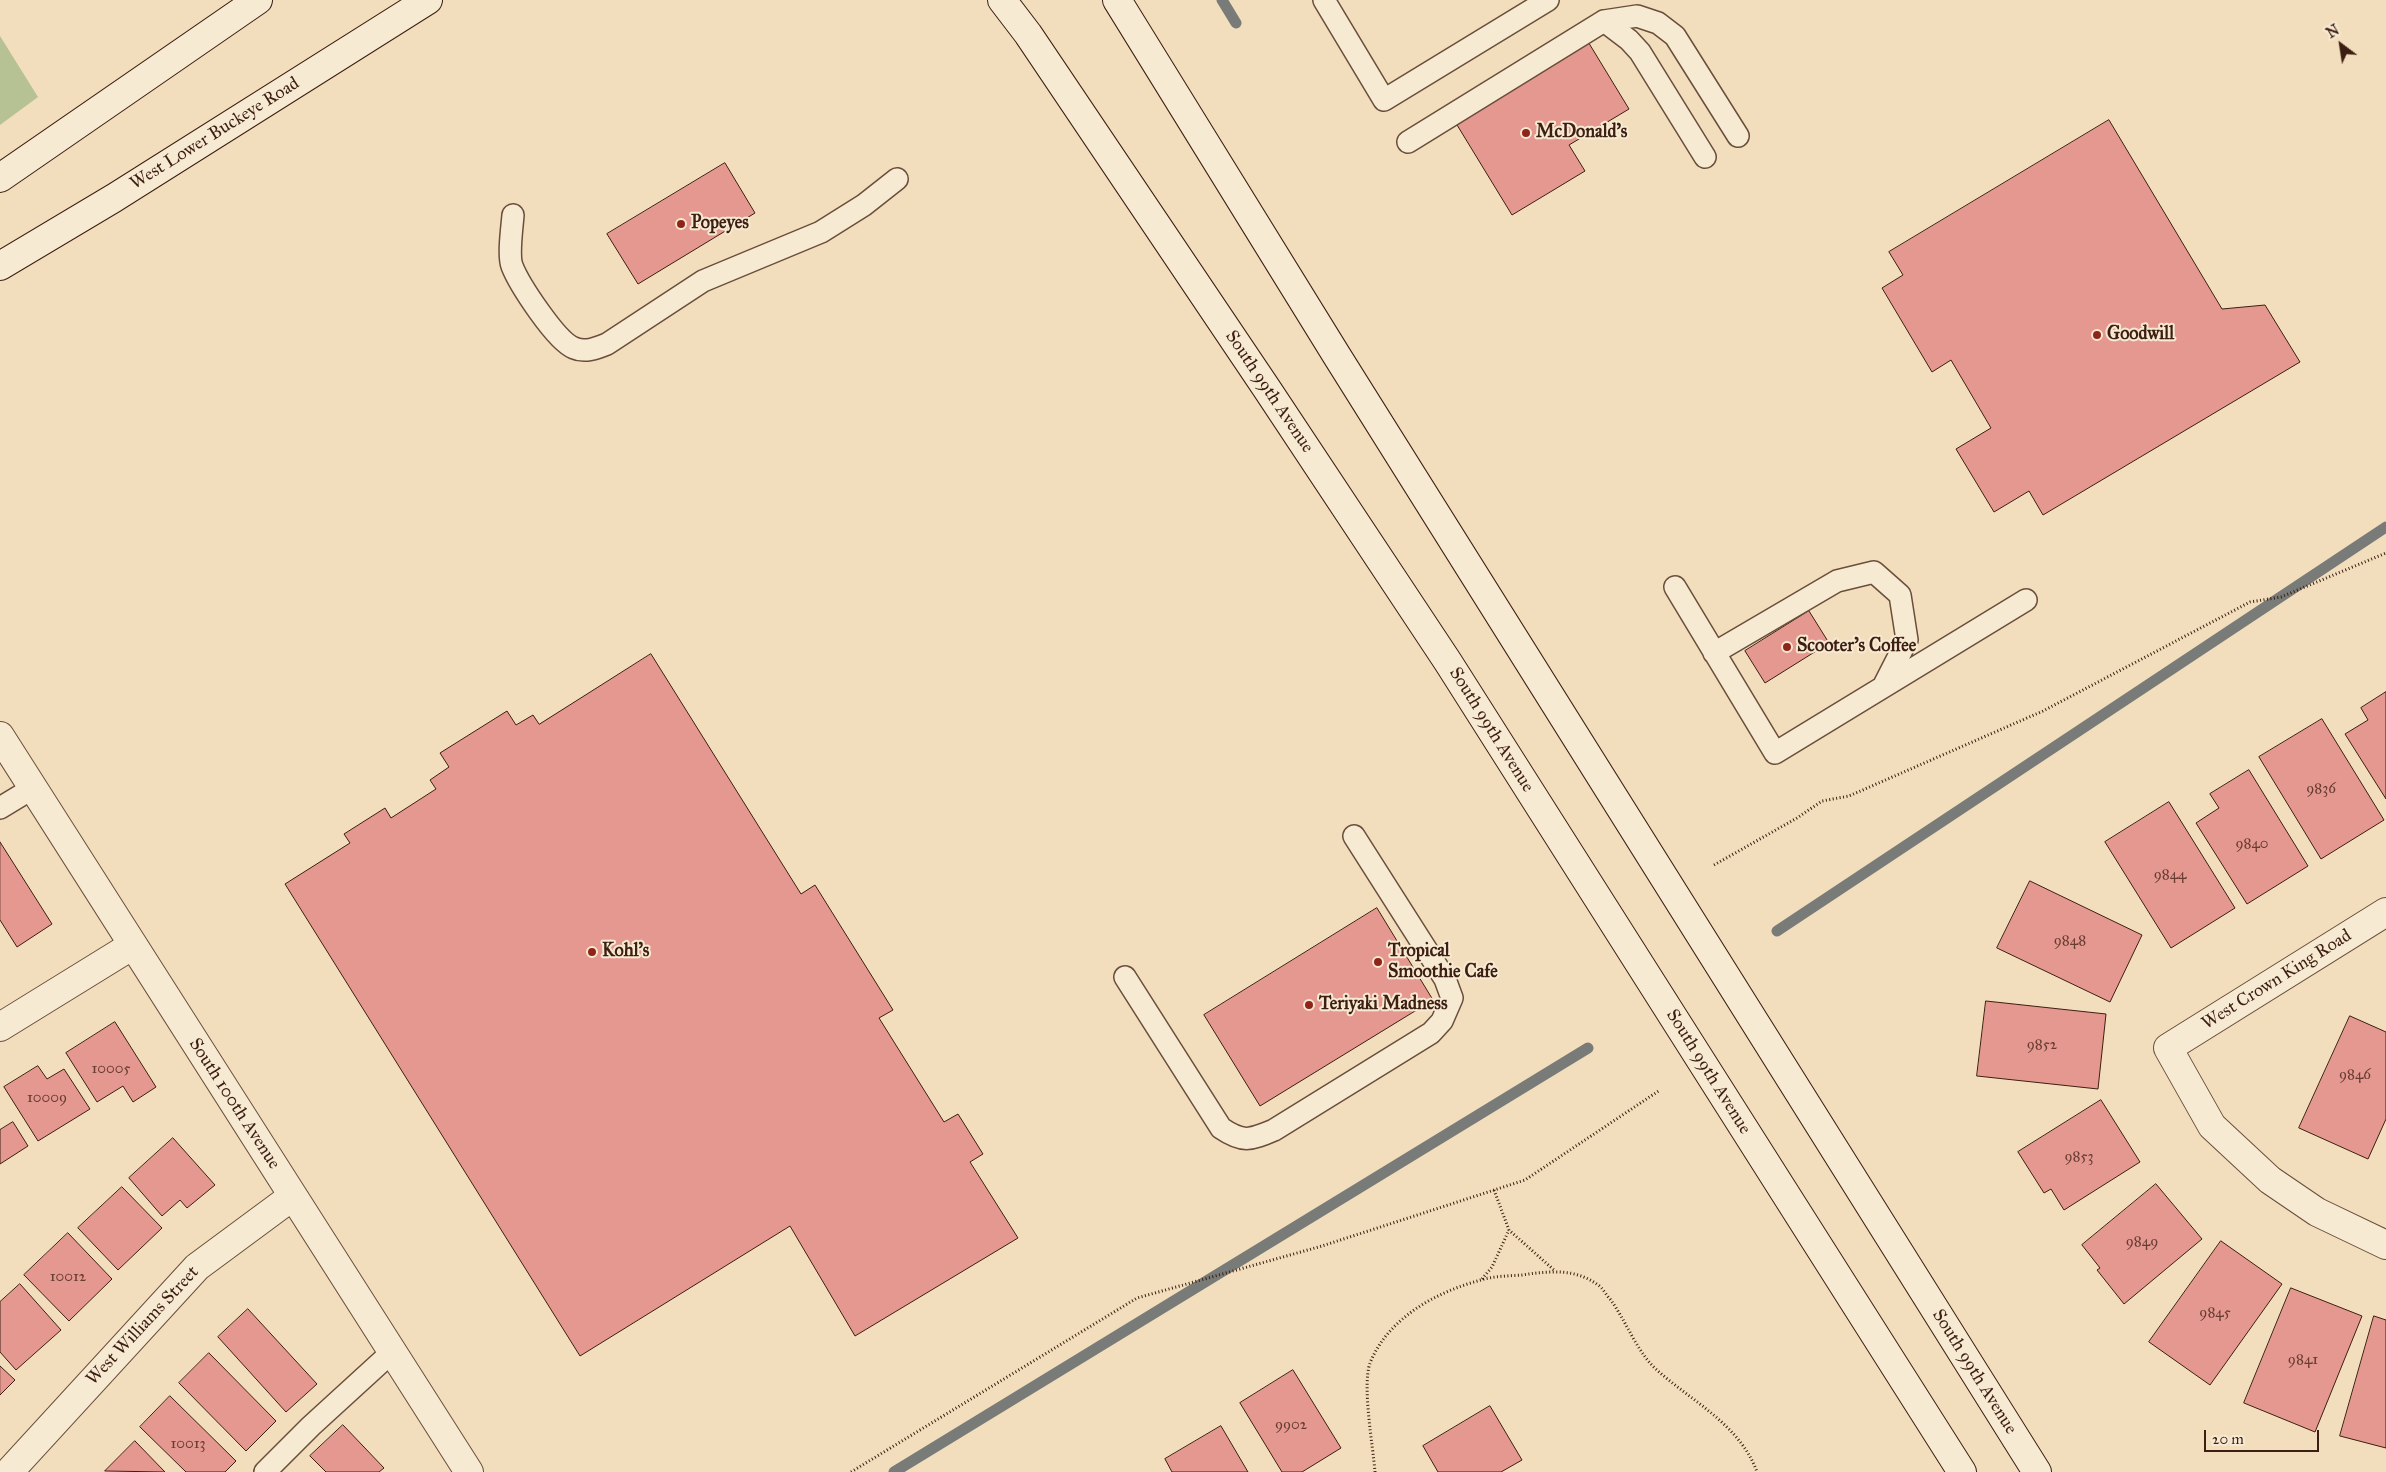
<!DOCTYPE html>
<style>
body{margin:0}
#map{position:relative;width:2386px;height:1472px;overflow:hidden;background:#f2debc;font-family:"IM FELL Great Primer",serif}
canvas{display:block}
.north{position:absolute;left:2316px;top:20px;width:50px;height:50px;-webkit-text-stroke:4px #f7ead3;paint-order:stroke;rotate:329deg;font-size:14px;font-weight:700;line-height:20px;text-align:center;color:#3d1e12}
.north::after{content:'';display:block;margin:auto;width:18px;height:22px;background:#3d1e12;clip-path:polygon(50% 0,100% 100%,50% 72%,0 100%)}
.scale{position:absolute;left:2204px;top:1430px;width:115px;height:22px;box-sizing:border-box;border:2px solid #3d1e12;border-top:0;padding-left:6px;font-size:15px;line-height:18px;white-space:nowrap;color:#3d1e12;-webkit-text-stroke:4px #f7ead3;paint-order:stroke}
</style>
<div id="map">
<canvas width="2386" height="1472"></canvas>
<div class="north">N</div>
<div class="scale">20 m</div>
</div>
<script>
const context = document.querySelector('canvas').getContext('2d');
context.lineJoin = 'round';
function fillPath(path, color) { context.fillStyle = color; context.fill(path, 'evenodd'); }
function trace(path, color, width, dash) { context.strokeStyle = color; context.lineWidth = width; context.lineCap = dash ? 'butt' : 'round'; context.setLineDash(dash || []); context.stroke(path); }
function label(font, color, halo, rows, align = 'center') {
  context.font = font + ' "IM FELL Great Primer",serif'; context.lineWidth = 4; context.setLineDash([]); context.textBaseline = 'middle'; context.strokeStyle = halo; context.fillStyle = color; for (const [text, x, y, turn = 0] of rows) {
    context.save(); context.translate(x, y); context.rotate((+turn || 0) * Math.PI / 180); context.textAlign = isNaN(turn) ? turn : align; if (halo) context.strokeText(text, 0, 0); context.fillText(text, 0, 0); context.restore();
  }
}
fillPath(new Path2D(`
 M 0,36 L 38,97 L 0,125 Z`), '#b6c294');
trace(new Path2D(`
 M 1222,0 L 1236,23
 M 1777,931 L 2386,527
 M 894,1472 L 1588,1048`), '#787b77', 11);
const building = new Path2D(`
 M 1587,40 L 1629,109 L 1569,145 L 1585,171 L 1512,215 L 1454,120 Z
 M 2109,120 L 2222,309 L 2265,305 L 2300,362 L 2043,515 L 2029,491 L 1994,512 L 1956,449 L 1991,428 L 1951,360 L 1932,372 L 1882,288 L 1903,275 L 1889,252 Z
 M 725,163 L 755,213 L 638,284 L 607,234 Z
 M 1809,611 L 1829,643 L 1765,683 L 1745,651 Z
 M 651,654 L 801,894 L 815,885 L 893,1010 L 879,1018 L 944,1122 L 958,1114 L 983,1154 L 970,1162 L 1018,1238 L 855,1336 L 790,1226 L 580,1356 L 285,884 L 350,843 L 344,834 L 385,808 L 391,818 L 436,789 L 430,780 L 449,767 L 440,753 L 507,711 L 516,725 L 533,715 L 539,724 Z
 M 2386,692 L 2386,799 L 2345,734 L 2368,720 L 2361,708 Z
 M 2322,719 L 2384,820 L 2321,859 L 2259,757 Z
 M 2249,770 L 2308,866 L 2247,904 L 2196,823 L 2219,808 L 2210,794 Z
 M 2169,802 L 2235,908 L 2171,948 L 2105,842 Z
 M 0,842 L 52,924 L 17,947 L 0,920 Z
 M 2030,881 L 2142,935 L 2110,1002 L 1997,948 Z
 M 1377,908 L 1433,1000 L 1260,1106 L 1204,1015 Z
 M 1986,1001 L 2106,1014 L 2098,1089 L 1977,1076 Z
 M 2350,1016 L 2386,1032 L 2386,1119 L 2368,1159 L 2299,1128 Z
 M 115,1022 L 156,1087 L 133,1102 L 123,1086 L 97,1102 L 66,1053 Z
 M 38,1066 L 47,1079 L 64,1069 L 90,1109 L 38,1141 L 4,1087 Z
 M 2101,1100 L 2140,1162 L 2064,1210 L 2051,1189 L 2044,1193 L 2018,1152 Z
 M 13,1122 L 28,1146 L 0,1164 L 0,1130 Z
 M 173,1138 L 215,1185 L 187,1208 L 180,1200 L 162,1216 L 129,1178 Z
 M 2156,1184 L 2202,1239 L 2124,1304 L 2097,1270 L 2100,1268 L 2082,1245 Z
 M 122,1187 L 162,1228 L 118,1270 L 78,1228 Z
 M 68,1233 L 112,1279 L 69,1321 L 24,1275 Z
 M 2221,1241 L 2282,1284 L 2210,1385 L 2149,1342 Z
 M 20,1284 L 61,1330 L 16,1370 L 0,1352 L 0,1302 Z
 M 2291,1288 L 2362,1316 L 2315,1432 L 2244,1403 Z
 M 248,1309 L 317,1384 L 286,1412 L 218,1337 Z
 M 2374,1316 L 2386,1320 L 2386,1448 L 2340,1436 Z
 M 209,1353 L 276,1421 L 246,1451 L 179,1383 Z
 M 0,1366 L 15,1380 L 0,1395 Z
 M 1293,1370 L 1341,1448 L 1302,1472 L 1282,1472 L 1240,1403 Z
 M 170,1396 L 236,1461 L 225,1472 L 186,1472 L 140,1427 Z
 M 1490,1406 L 1522,1460 L 1501,1472 L 1438,1472 L 1423,1446 Z
 M 343,1425 L 384,1468 L 379,1472 L 326,1472 L 310,1456 Z
 M 1221,1426 L 1248,1472 L 1172,1472 L 1165,1459 Z
 M 135,1441 L 165,1472 L 105,1471 Z`);
fillPath(building, '#e59890');
trace(building, '#3d1e12', 1);
const lane = new Path2D(`
 M 1324,0 L 1384,100 L 1548,0
 M 1604,21 L 1629,40 L 1640,52 L 1705,157
 M 1408,142 L 1604,21 L 1637,16 L 1658,23 L 1675,36 L 1738,136
 M 513,215 C 512,228 508,255 512,266 C 519,284 556,341 574,348 C 585,353 597,348 607,344 L 703,281 L 821,232 L 864,205 L 897,179
 M 1675,587 L 1775,753 L 2026,600
 M 1714,653 L 1837,581 L 1874,572 L 1900,595 L 1907,640 L 1883,687
 M 0,808 L 33,788
 M 1125,977 L 1221,1128 C 1243,1143 1250,1140 1274,1130 L 1431,1033 L 1442,1021 L 1452,998 L 1445,979 L 1354,836
 M 265,1472 L 311,1426 L 392,1352`);
const street = new Path2D(`
 M 0,736 L 469,1472
 M 2386,912 L 2168,1048 L 2212,1126 L 2270,1180 L 2317,1212 L 2386,1245
 M 0,1027 L 133,945
 M 9,1472 L 197,1267 L 293,1196`);
const secondary = new Path2D(`
 M 1002,0 L 1028,34 L 1267,389 L 1448,662 L 1962,1472
 M 1117,0 L 1337,356 L 2037,1472
 M 0,178 L 258,0
 M 0,266 L 114,198 L 428,0`);
trace(lane, '#6a4e3c', 24);
trace(street, '#6a4e3c', 30);
trace(secondary, '#3d1e12', 30);
trace(new Path2D(`
 M 1714,865 L 1797,818 L 1822,801 L 1849,796 L 2043,711 L 2250,602 L 2281,597 L 2386,553
 M 1494,1190 L 1509,1230 L 1554,1270
 M 1482,1279 L 1492,1267 L 1509,1230
 M 851,1472 L 1137,1298 L 1322,1246 L 1525,1180 L 1660,1090
 M 1375,1472 C 1373,1446 1362,1386 1370,1363 C 1388,1318 1436,1292 1481,1280 C 1494,1276 1508,1276 1522,1275 C 1549,1271 1575,1268 1598,1285 C 1603,1288 1606,1295 1610,1299 C 1627,1322 1637,1353 1658,1371 C 1693,1402 1740,1425 1757,1472`), '#3d1e12', 3, [1, 2.5]);
trace(lane, '#f7ead3', 21);
trace(street, '#f7ead3', 28);
trace(secondary, '#f7ead3', 28);
for (const [x, y, r, color] of [
 [1526,133,5,"#8f2418"],
 [681,224,5,"#8f2418"],
 [2097,335,5,"#8f2418"],
 [1787,647,5,"#8f2418"],
 [592,952,5,"#8f2418"],
 [1378,962,5,"#8f2418"],
 [1309,1005,5,"#8f2418"]
]) { const dot = new Path2D(); dot.arc(x, y, r, 0, 2 * Math.PI); context.fillStyle = color; context.fill(dot); trace(dot, '#f7ead3', 2); }
label('15px', '#673c32', null, [
 ["9836",2321,789],
 ["9840",2252,844],
 ["9844",2170,875],
 ["9848",2070,941],
 ["9852",2042,1045],
 ["10005",111,1069],
 ["9846",2355,1075],
 ["10009",47,1098],
 ["9853",2079,1157],
 ["9849",2142,1242],
 ["10012",68,1277],
 ["9845",2215,1313],
 ["9841",2303,1360],
 ["9902",1291,1425],
 ["10013",188,1444]
]);
label('bold 18px', '#3d1e12', '#f7ead3', [
 ["McDonald's",1536,133],
 ["Popeyes",691,224],
 ["Goodwill",2107,335],
 ["Scooter's Coffee",1797,647],
 ["Kohl's",602,952],
 ["Tropical",1388,952],
 ["Smoothie Cafe",1388,973],
 ["Teriyaki Madness",1319,1005]
], 'left');
label('18px', '#3d1e12', '#f7ead3', [
 ["West Lower Buckeye Road",215,134,-32],
 ["South 99th Avenue",1269,392,56],
 ["South 99th Avenue",1491,730,58],
 ["West Crown King Road",2277,980,-32],
 ["South 99th Avenue",1708,1072,58],
 ["South 100th Avenue",234,1104,57],
 ["West Williams Street",143,1326,-47],
 ["South 99th Avenue",1974,1372,58]
]);
</script>
